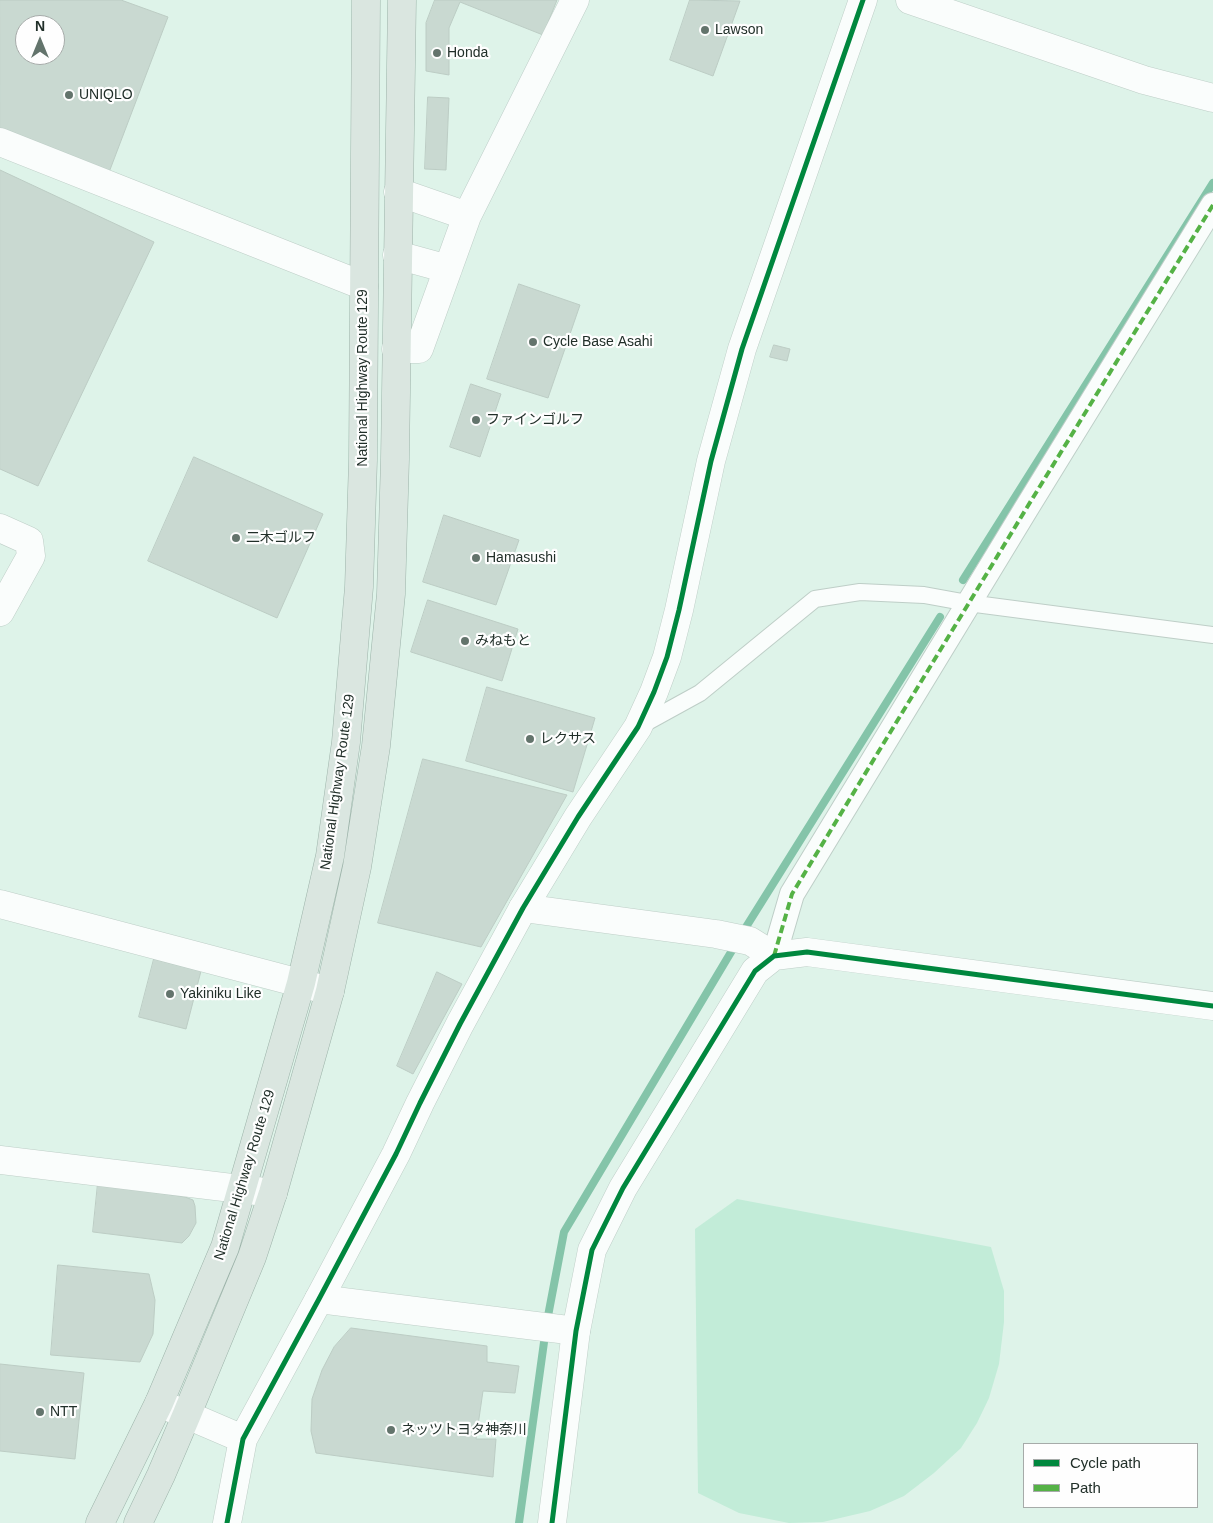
<!DOCTYPE html>
<meta charset="utf-8">
<style>
body{margin:0}
#map{position:relative;width:1213px;height:1523px;overflow:hidden;background:#def3e9;font-family:Helvetica,sans-serif}
canvas{display:block}
.legend{position:absolute;left:1023px;top:1443px;width:175px;height:65px;box-sizing:border-box;background:#fefefe;border:1px solid #a6aba9;margin:0;padding:6px 9px;list-style:none;font-size:15px;color:#212f29}
.legend li{display:flex;align-items:center;gap:10px;height:25px}
.legend b{width:25px;border:1px solid #a6aba9}
.north{position:absolute;left:15px;top:15px;width:50px;height:50px;box-sizing:border-box;background:#fefefe;border:1px solid #a6aba9;border-radius:50%;rotate:0deg;font-size:14px;font-weight:700;line-height:20px;text-align:center;color:#212f29}
.north::after{content:'';display:block;margin:auto;width:18px;height:22px;background:#63746c;clip-path:polygon(50% 0,100% 100%,50% 72%,0 100%)}
</style>
<div id="map">
<canvas width="1213" height="1523"></canvas>
<ul class="legend">
<li><b style="height:6px;background:#00873e"></b>Cycle path</li>
<li><b style="height:6px;background:#55b246"></b>Path</li>
</ul>
<div class="north">N</div>
</div>
<script>
const context = document.querySelector('canvas').getContext('2d');
context.lineJoin = 'round';
function fillPath(path, color) { context.fillStyle = color; context.fill(path, 'evenodd'); }
function trace(path, color, width, dash) { context.strokeStyle = color; context.lineWidth = width; context.lineCap = dash ? 'butt' : 'round'; context.setLineDash(dash || []); context.stroke(path); }
function label(font, color, halo, rows, align = 'center') {
  context.font = font + ' Helvetica,"Noto Sans JP",sans-serif'; context.lineWidth = 4.5; context.setLineDash([]); context.textBaseline = 'middle'; context.strokeStyle = halo; context.fillStyle = color; for (const [text, x, y, turn = 0] of rows) {
    context.save(); context.translate(x, y); context.rotate((+turn || 0) * Math.PI / 180); context.textAlign = isNaN(turn) ? turn : align; if (halo) context.strokeText(text, 0, 0); context.fillText(text, 0, 0); context.restore();
  }
}
fillPath(new Path2D(`
 M 737,1199 L 991,1247 L 1004,1291 L 1004,1322 L 999,1364 L 989,1398 L 977,1423 L 961,1448 L 934,1473 L 904,1496 L 870,1511 L 823,1522 L 789,1523 L 739,1513 L 698,1493 L 695,1229 Z`), '#c2ecd8');
trace(new Path2D(`
 M 963,580 L 1213,183
 M 548,1316 L 564,1232 L 746,927 L 940,617
 M 519,1523 L 545,1335`), '#84c4a9', 8);
const building = new Path2D(`
 M 0,0 L 121,0 L 168,17 L 108,175 L 0,134 ZM 25,25 L 55,25 L 55,55 L 25,55 Z
 M 435,0 L 557,0 L 543,35 L 460,2 L 449,28 L 449,75 L 426,71 L 426,23 Z
 M 690,0 L 740,1 L 713,76 L 670,60 Z
 M 428,97 L 449,98 L 446,170 L 425,169 Z
 M 0,170 L 154,242 L 38,486 L 0,469 Z
 M 519,284 L 580,305 L 548,398 L 487,379 Z
 M 774,345 L 790,349 L 787,361 L 770,357 Z
 M 471,384 L 501,394 L 480,457 L 450,447 Z
 M 194,457 L 323,514 L 277,618 L 148,561 Z
 M 444,515 L 519,540 L 496,605 L 423,582 Z
 M 428,600 L 518,629 L 502,681 L 411,652 Z
 M 487,687 L 595,718 L 573,792 L 466,761 Z
 M 423,759 L 567,795 L 481,947 L 378,923 Z
 M 154,959 L 201,971 L 186,1029 L 139,1017 Z
 M 437,972 L 462,984 L 413,1074 L 397,1066 Z
 M 98,1183 L 185,1197 L 193,1200 L 195,1206 L 196,1223 L 189,1236 L 182,1243 L 93,1232 Z
 M 58,1265 L 149,1274 L 155,1300 L 153,1334 L 140,1362 L 51,1355 Z
 M 351,1328 L 487,1346 L 487,1362 L 519,1366 L 515,1393 L 483,1391 L 476,1439 L 496,1439 L 493,1477 L 316,1453 L 311,1431 L 312,1399 L 322,1370 L 334,1347 Z
 M 0,1364 L 84,1373 L 75,1459 L 0,1451 Z`);
fillPath(building, '#c9d9d1');
trace(building, '#bcccc4', 1);
const service = new Path2D(`
 M 640,726 L 700,693 L 815,599 L 860,592 L 924,595 L 968,603 L 1213,635`);
const pedestrian = new Path2D(`
 M 774,956 L 792,894 L 1026,509 L 1213,205`);
const minor = new Path2D(`
 M 0,142 L 364,286
 M 398,192 L 467,216
 M 397,255 L 448,269
 M 396,349 L 419,349 L 467,216 L 575,0
 M 0,528 L 29,541 L 31,556 L 0,612
 M 0,904 L 330,991
 M 523,908 L 716,934 L 750,941 L 774,956
 M 0,1160 L 273,1193
 M 319,1299 L 576,1331`);
const tertiary = new Path2D(`
 M 910,0 L 1144,80 L 1213,98
 M 159,1403 L 243,1439
 M 227,1523 L 243,1439 L 319,1299 L 396,1154 L 420,1103 L 460,1024 L 523,908 L 578,817 L 638,727 L 654,692 L 667,657 L 679,610 L 711,461 L 742,349 L 863,0
 M 552,1523 L 576,1331 L 592,1250 L 623,1188 L 755,971 L 774,956 L 807,952 L 1213,1006`);
const trunk = new Path2D(`
 M 100,1523 L 159,1403 L 225,1247 L 301,983 L 330,856 L 346,742 L 359,587 L 363,460 L 366,0
 M 138,1523 L 161,1475 L 187,1414 L 252,1257 L 273,1193 L 330,991 L 357,867 L 376,746 L 391,594 L 395,459 L 402,0`);
trace(service, '#becec7', 18);
trace(pedestrian, '#becec7', 26);
trace(minor, '#becec7', 29);
trace(tertiary, '#becec7', 29);
trace(trunk, '#9cb3a9', 29);
trace(service, '#fafdfc', 16);
trace(pedestrian, '#fafdfc', 24);
trace(minor, '#fafdfc', 28);
trace(tertiary, '#fafdfc', 28);
trace(trunk, '#dae6e0', 28);
trace(new Path2D(`
 M 774,956 L 792,894 L 1026,509 L 1213,205`), '#55b246', 4, [8, 4]);
trace(new Path2D(`
 M 227,1523 L 243,1439 L 319,1299 L 396,1154 L 420,1103 L 460,1024 L 523,908 L 578,817 L 638,727 L 654,692 L 667,657 L 679,610 L 711,461 L 742,349 L 863,0
 M 552,1523 L 576,1331 L 592,1250 L 623,1188 L 755,971 L 774,956 L 807,952 L 1213,1006`), '#00873e', 5);
for (const [x, y, r, color] of [
 [705,30,5,"#63746c"],
 [437,53,5,"#63746c"],
 [69,95,5,"#63746c"],
 [533,342,5,"#63746c"],
 [476,420,5,"#63746c"],
 [236,538,5,"#63746c"],
 [476,558,5,"#63746c"],
 [465,641,5,"#63746c"],
 [530,739,5,"#63746c"],
 [170,994,5,"#63746c"],
 [40,1412,5,"#63746c"],
 [391,1430,5,"#63746c"]
]) { const dot = new Path2D(); dot.arc(x, y, r, 0, 2 * Math.PI); context.fillStyle = color; context.fill(dot); trace(dot, '#fefefe', 2); }
label('14px', '#212f29', '#fefefe', [
 ["Lawson",715,30],
 ["Honda",447,53],
 ["UNIQLO",79,95],
 ["Cycle Base Asahi",543,342],
 ["ファインゴルフ",486,420],
 ["二木ゴルフ",246,538],
 ["Hamasushi",486,558],
 ["みねもと",475,641],
 ["レクサス",540,739],
 ["Yakiniku Like",180,994],
 ["NTT",50,1412],
 ["ネッツトヨタ神奈川",401,1430]
], 'left');
label('14px', '#212f29', '#fefefe', [
 ["National Highway Route 129",363,378,-90],
 ["National Highway Route 129",338,782,-82],
 ["National Highway Route 129",245,1175,-73]
]);
</script>
